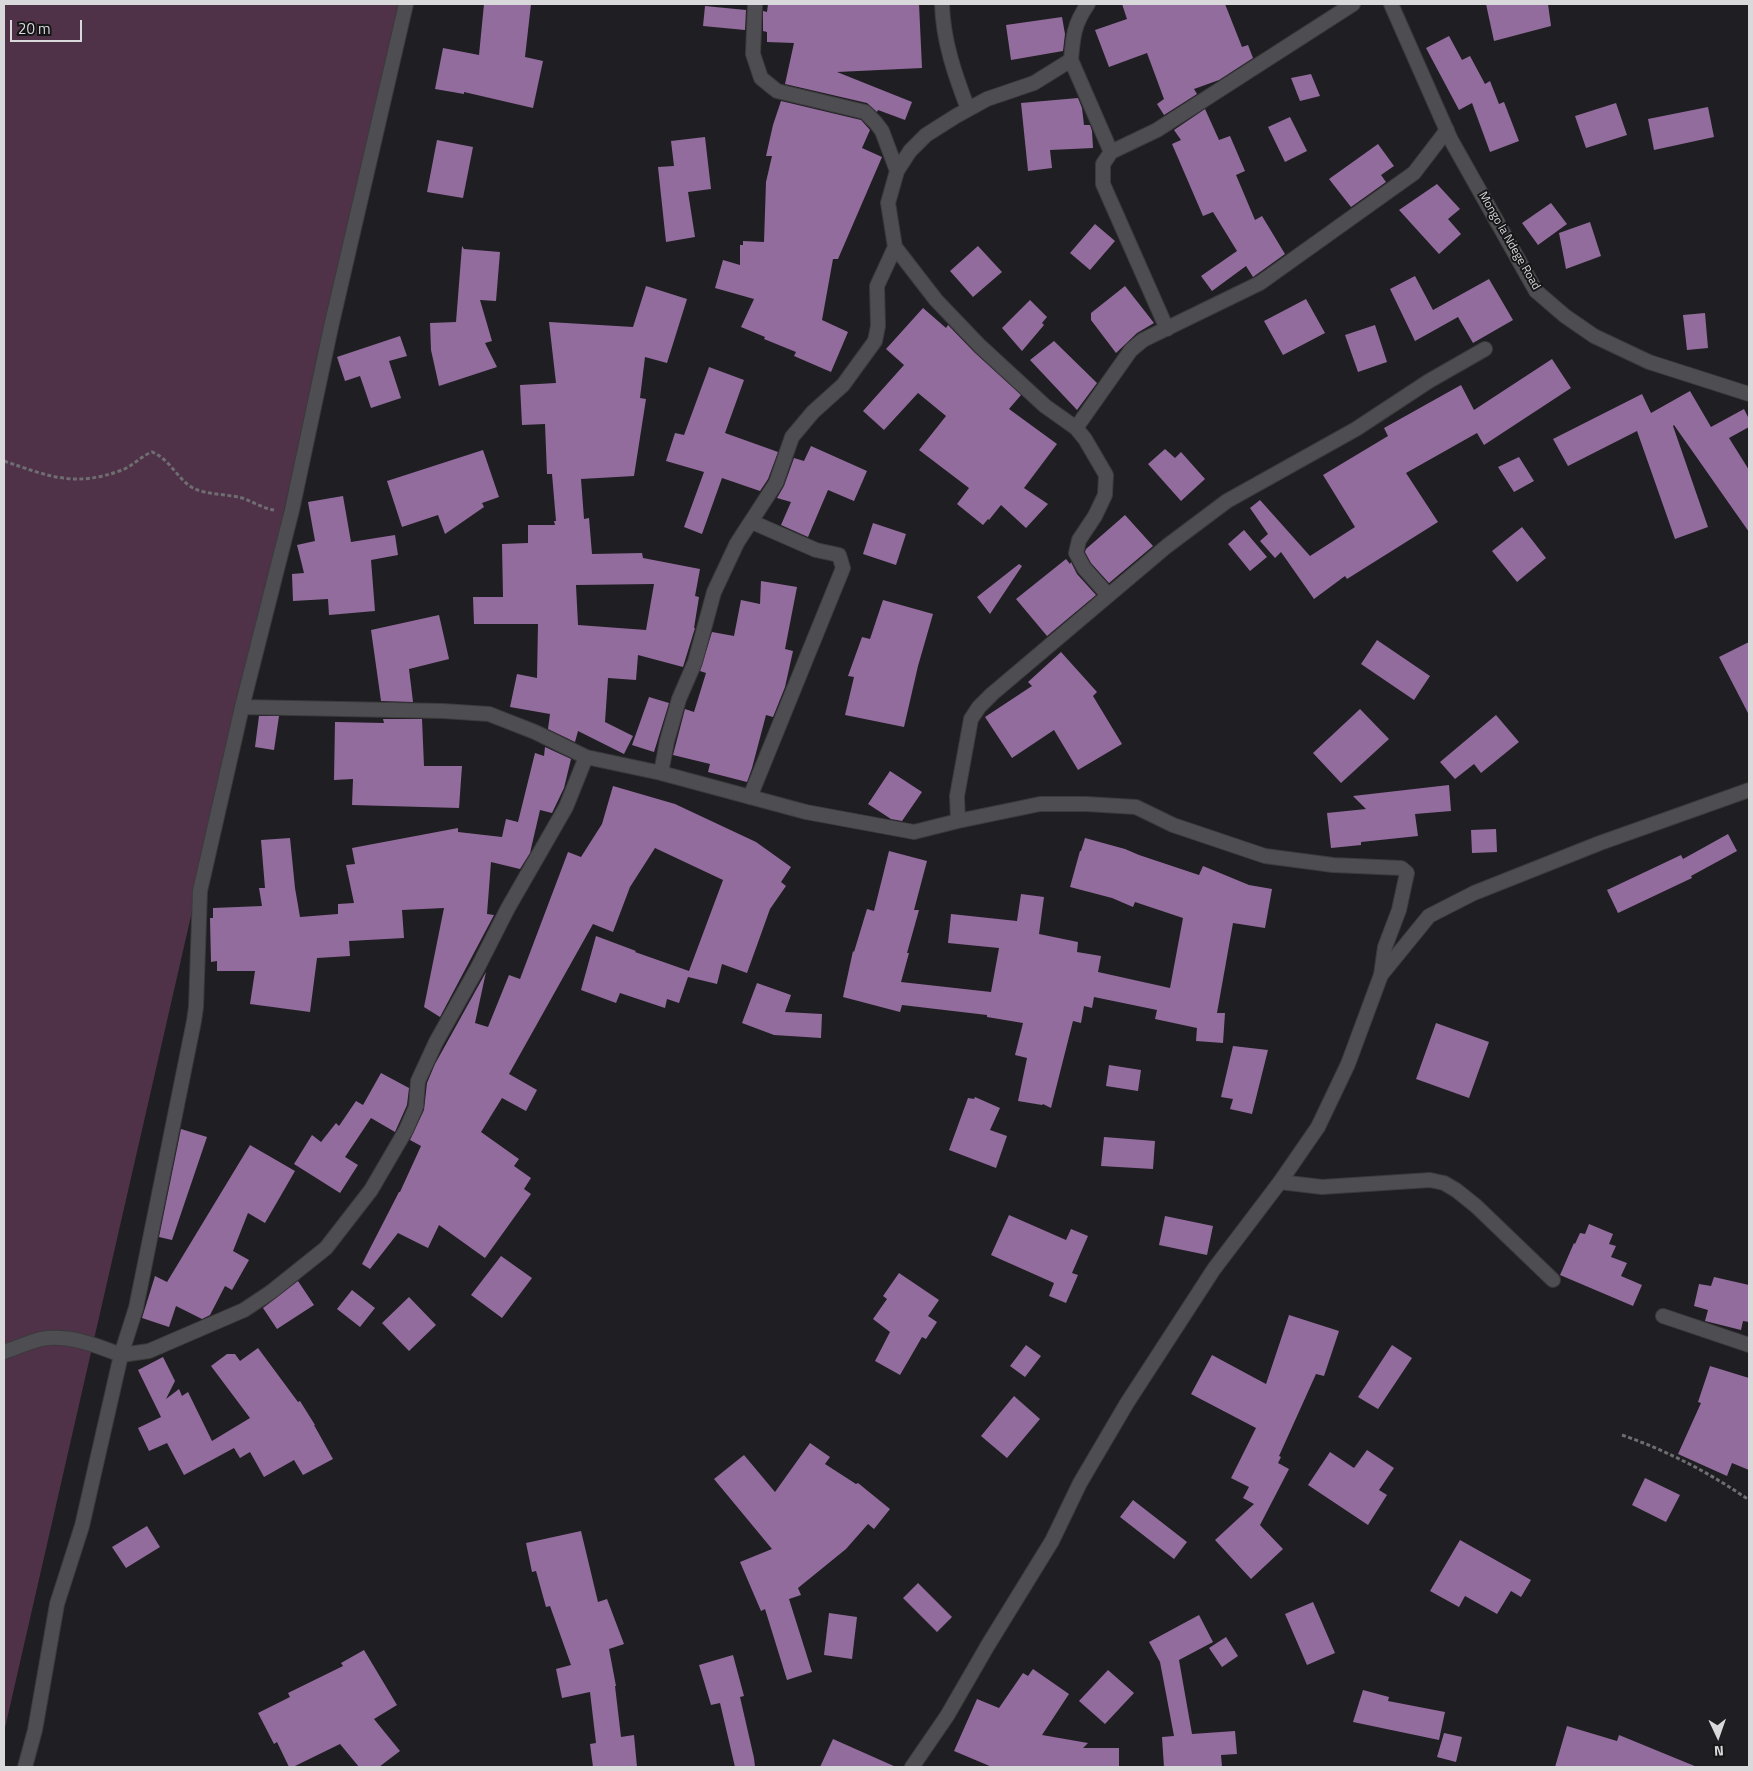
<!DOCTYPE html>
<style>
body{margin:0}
#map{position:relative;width:1753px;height:1771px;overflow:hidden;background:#1f1e22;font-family:"Titillium Web",sans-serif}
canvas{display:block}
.frame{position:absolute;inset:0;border:5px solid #d9d8db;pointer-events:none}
.north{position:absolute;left:1693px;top:1711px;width:50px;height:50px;-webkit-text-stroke:4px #161518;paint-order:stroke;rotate:177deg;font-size:14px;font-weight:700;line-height:20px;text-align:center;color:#d9d8db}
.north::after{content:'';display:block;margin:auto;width:18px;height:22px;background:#d9d8db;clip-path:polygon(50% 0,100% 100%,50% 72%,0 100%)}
.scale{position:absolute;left:10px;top:20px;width:72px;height:22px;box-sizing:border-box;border:2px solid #d9d8db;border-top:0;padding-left:6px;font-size:15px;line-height:18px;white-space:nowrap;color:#d9d8db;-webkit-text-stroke:4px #161518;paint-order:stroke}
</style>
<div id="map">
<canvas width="1753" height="1771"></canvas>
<div class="frame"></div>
<div class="north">N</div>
<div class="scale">20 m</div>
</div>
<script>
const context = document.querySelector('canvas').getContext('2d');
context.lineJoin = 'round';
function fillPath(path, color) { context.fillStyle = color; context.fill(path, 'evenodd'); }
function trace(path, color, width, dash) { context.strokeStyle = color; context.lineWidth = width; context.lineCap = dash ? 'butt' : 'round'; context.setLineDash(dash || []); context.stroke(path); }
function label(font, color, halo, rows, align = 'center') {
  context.font = font + ' "Titillium Web",sans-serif'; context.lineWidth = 4; context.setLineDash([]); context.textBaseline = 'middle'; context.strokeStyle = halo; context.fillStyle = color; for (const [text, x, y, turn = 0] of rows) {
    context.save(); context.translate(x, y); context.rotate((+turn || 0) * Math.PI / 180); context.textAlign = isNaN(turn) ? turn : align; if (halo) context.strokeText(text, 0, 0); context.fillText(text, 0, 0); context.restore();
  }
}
fillPath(new Path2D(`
 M 4,4 L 400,4 L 4,1732 Z`), '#4f3247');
fillPath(new Path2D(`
 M 484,4 L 531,4 L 525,57 L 543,61 L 533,108 L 464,92 L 464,94 L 435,89 L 443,48 L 479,55 Z
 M 768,4 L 919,4 L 922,68 L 837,72 L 912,102 L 905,120 L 878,110 L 877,112 L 867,103 L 785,84 L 794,43 L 767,42 L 767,32 L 763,31 L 763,11 L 767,12 Z
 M 1122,4 L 1225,4 L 1242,47 L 1248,45 L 1253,58 L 1219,80 L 1194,89 L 1197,94 L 1164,115 L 1157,104 L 1164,99 L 1147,53 L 1109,67 L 1095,30 L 1127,19 Z
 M 1486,4 L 1548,4 L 1551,26 L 1494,41 Z
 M 705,6 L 746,10 L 745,30 L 703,26 Z
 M 1062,17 L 1065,34 L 1063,51 L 1011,60 L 1006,25 Z
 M 1449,36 L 1462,60 L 1470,56 L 1485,84 L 1490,81 L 1499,104 L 1504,102 L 1519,141 L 1490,152 L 1472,103 L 1459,110 L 1426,48 Z
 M 1311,74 L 1320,96 L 1300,101 L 1291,78 Z
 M 1078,98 L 1082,108 L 1084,125 L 1090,125 L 1092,131 L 1093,148 L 1050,150 L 1052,168 L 1028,171 L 1021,103 Z
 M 781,101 L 861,120 L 870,130 L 862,148 L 882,157 L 838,259 L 833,259 L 822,320 L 848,332 L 831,372 L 794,356 L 796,352 L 764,339 L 765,337 L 741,327 L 754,299 L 715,288 L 723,260 L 740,265 L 740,245 L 743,245 L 743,241 L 764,242 L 766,182 L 772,156 L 766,156 L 773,125 Z
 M 1616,103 L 1627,135 L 1586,148 L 1575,116 Z
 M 1708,107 L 1714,137 L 1654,150 L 1648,119 Z
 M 1205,109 L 1219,140 L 1230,136 L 1245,171 L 1236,175 L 1255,220 L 1262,216 L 1285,254 L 1253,277 L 1246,266 L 1212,291 L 1201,276 L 1237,251 L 1213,212 L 1203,216 L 1172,144 L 1181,140 L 1174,130 Z
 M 1290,117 L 1307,151 L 1285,162 L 1268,127 Z
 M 705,137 L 711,189 L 688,192 L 695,237 L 666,242 L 658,167 L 674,166 L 671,141 Z
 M 437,140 L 473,147 L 463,198 L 427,192 Z
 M 1378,144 L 1394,166 L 1381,175 L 1386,182 L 1351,207 L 1329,179 Z
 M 1437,184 L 1460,209 L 1448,219 L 1461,234 L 1439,254 L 1399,210 Z
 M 1551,203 L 1567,224 L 1538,245 L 1522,223 Z
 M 1590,222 L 1601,256 L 1566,269 L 1559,233 Z
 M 1095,224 L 1115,241 L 1090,270 L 1070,253 Z
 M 462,246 L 464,249 L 500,252 L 496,301 L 480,300 L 492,341 L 485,343 L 497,367 L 439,386 L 431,350 L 430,323 L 456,322 Z
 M 978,246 L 1002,272 L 973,297 L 950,271 Z
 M 1415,276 L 1433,310 L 1489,279 L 1513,320 L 1473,343 L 1458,317 L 1415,341 L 1390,289 Z
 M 646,286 L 687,299 L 667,363 L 645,357 L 640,398 L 646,399 L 634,476 L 581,479 L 584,519 L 589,518 L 592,554 L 642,553 L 643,558 L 700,569 L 695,596 L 699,597 L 694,628 L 695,628 L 683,667 L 638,655 L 636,680 L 608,678 L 605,722 L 633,736 L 624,754 L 578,731 L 575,742 L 548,729 L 550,714 L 510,707 L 517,674 L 537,678 L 538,624 L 474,624 L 473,597 L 503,597 L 502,544 L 528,543 L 528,525 L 555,525 L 554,521 L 556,521 L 552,474 L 547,474 L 545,424 L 522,425 L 520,385 L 556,383 L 549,322 L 633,327 ZM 654,584 L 646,630 L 578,625 L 576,585 Z
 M 1125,286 L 1154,323 L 1137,333 L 1116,353 L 1091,320 L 1091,313 Z
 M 1306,299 L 1325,333 L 1283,355 L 1264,321 Z
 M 1030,300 L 1047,317 L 1042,323 L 1044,325 L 1022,351 L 1002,328 Z
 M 923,308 L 946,328 L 948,325 L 974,352 L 1021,395 L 1009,409 L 1057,444 L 1024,488 L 1048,504 L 1026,528 L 1001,505 L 989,520 L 988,519 L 983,525 L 957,504 L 969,488 L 919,450 L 946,416 L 918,393 L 884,430 L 863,411 L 904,365 L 886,349 Z
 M 1705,313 L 1708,348 L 1687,350 L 1683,315 Z
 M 1375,325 L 1387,362 L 1358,372 L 1345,335 Z
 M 400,336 L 407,356 L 389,361 L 401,398 L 371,408 L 360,376 L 345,381 L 337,357 Z
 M 1054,341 L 1097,383 L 1077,410 L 1030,360 Z
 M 1552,359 L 1571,388 L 1484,445 L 1477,433 L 1406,473 L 1438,522 L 1347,579 L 1345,576 L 1314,599 L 1281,552 L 1275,558 L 1260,541 L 1268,534 L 1250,508 L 1260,500 L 1310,556 L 1355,527 L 1323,475 L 1388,436 L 1384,428 L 1461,385 L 1474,410 Z
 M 709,367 L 744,380 L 725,433 L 778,452 L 768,479 L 760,491 L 722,478 L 702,534 L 684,527 L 704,472 L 666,461 L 675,433 L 684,435 Z
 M 1690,391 L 1711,427 L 1744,409 L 1749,419 L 1749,427 L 1729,438 L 1749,470 L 1749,532 L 1674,425 L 1673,426 L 1708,527 L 1675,539 L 1637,431 L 1568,466 L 1553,439 L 1642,394 L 1651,413 Z
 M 811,446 L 867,471 L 854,501 L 828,490 L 808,537 L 781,525 L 791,502 L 777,498 L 784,486 L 794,458 L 804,461 Z
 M 1165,449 L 1175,458 L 1181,452 L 1205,479 L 1181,501 L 1148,464 Z
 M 483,450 L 499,497 L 482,503 L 484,507 L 445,534 L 438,515 L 402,527 L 387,481 Z
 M 1519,457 L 1534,481 L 1514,492 L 1498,467 Z
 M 343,496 L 351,542 L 395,535 L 398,555 L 371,560 L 375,611 L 329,615 L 328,599 L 293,601 L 292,574 L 304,573 L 297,545 L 315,541 L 308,502 Z
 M 1125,515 L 1153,546 L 1109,583 L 1091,563 L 1085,552 L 1086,549 Z
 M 873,523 L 906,534 L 896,565 L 863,554 Z
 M 1522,527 L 1546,558 L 1517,582 L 1492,551 Z
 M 1244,530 L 1267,557 L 1250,571 L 1228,544 Z
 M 1066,559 L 1070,564 L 1071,562 L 1077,574 L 1096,595 L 1047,636 L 1016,599 Z
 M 1019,564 L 1022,566 L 990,614 L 977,597 Z
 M 761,581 L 797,587 L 785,649 L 793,651 L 785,687 L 773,717 L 766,715 L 752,768 L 747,782 L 708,772 L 710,764 L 673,755 L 685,709 L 694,712 L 706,673 L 700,671 L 712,632 L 734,636 L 741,600 L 760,604 Z
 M 883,600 L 933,614 L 918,666 L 904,727 L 845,715 L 854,677 L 848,676 L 862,637 L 870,639 Z
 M 439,615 L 449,659 L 409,669 L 413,702 L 381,701 L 371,630 Z
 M 1377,640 L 1430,676 L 1414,700 L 1361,664 Z
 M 1749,642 L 1749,715 L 1719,657 Z
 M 1061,652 L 1097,692 L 1093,696 L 1122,744 L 1078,770 L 1054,730 L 1012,758 L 985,717 L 1032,686 L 1028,682 Z
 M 649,697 L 669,703 L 654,752 L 632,745 Z
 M 1360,709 L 1389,739 L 1341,783 L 1313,753 Z
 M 1496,715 L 1519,742 L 1481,773 L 1474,764 L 1455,779 L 1440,762 Z
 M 259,716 L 279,716 L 274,750 L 255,747 Z
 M 383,719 L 422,719 L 424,766 L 462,766 L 459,808 L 352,805 L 353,779 L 334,780 L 335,722 L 384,723 Z
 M 545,747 L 571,759 L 564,788 L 552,813 L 540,810 L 530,853 L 520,869 L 491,862 L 487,914 L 494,915 L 440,1017 L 424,1007 L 444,908 L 402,910 L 404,938 L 349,941 L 350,956 L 317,958 L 310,1012 L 250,1004 L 255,971 L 217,971 L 217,961 L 211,962 L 210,918 L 213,918 L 213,908 L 262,906 L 259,888 L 265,888 L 261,840 L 290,838 L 295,888 L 300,917 L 338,914 L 338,904 L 354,903 L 346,865 L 355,864 L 352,848 L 458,828 L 458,832 L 502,837 L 506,819 L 518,822 L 535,753 L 544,756 Z
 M 890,771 L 922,792 L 902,821 L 891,819 L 868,804 Z
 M 1449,785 L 1451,811 L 1415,814 L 1418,836 L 1361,842 L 1361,845 L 1331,848 L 1327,813 L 1366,809 L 1353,796 Z
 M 613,786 L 675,804 L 756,842 L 791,867 L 781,882 L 786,886 L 770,909 L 747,973 L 722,964 L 717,984 L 688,977 L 679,1003 L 667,999 L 665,1008 L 620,993 L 616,1003 L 581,990 L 596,936 L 636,951 L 635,952 L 689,971 L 723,880 L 655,848 L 630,887 L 613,932 L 593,924 L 509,1074 L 537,1090 L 526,1111 L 502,1098 L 481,1132 L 519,1159 L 514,1166 L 531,1178 L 524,1189 L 531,1194 L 485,1258 L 439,1225 L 428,1248 L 398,1233 L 370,1269 L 362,1264 L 399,1192 L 400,1192 L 421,1146 L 410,1140 L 424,1110 L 427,1083 L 435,1064 L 486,972 L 475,1023 L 488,1027 L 509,975 L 520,979 L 568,852 L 581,857 L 602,824 Z
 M 1496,829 L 1497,852 L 1472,853 L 1471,830 Z
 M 1728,834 L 1737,851 L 1691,876 L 1692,878 L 1618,913 L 1607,890 L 1681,855 L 1683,859 Z
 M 1085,838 L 1125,849 L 1139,855 L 1199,875 L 1203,866 L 1249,885 L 1272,889 L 1265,928 L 1233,923 L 1217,1013 L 1225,1013 L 1223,1043 L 1196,1041 L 1197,1028 L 1155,1019 L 1157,1010 L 1094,997 L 1092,1008 L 1084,1006 L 1081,1023 L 1073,1021 L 1051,1108 L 1043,1104 L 1042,1105 L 1018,1101 L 1027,1058 L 1015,1055 L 1023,1023 L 987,1017 L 987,1015 L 902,1005 L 900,1012 L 843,997 L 853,951 L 854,952 L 867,909 L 874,911 L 889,851 L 927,861 L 914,910 L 919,910 L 907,953 L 909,953 L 901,982 L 991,992 L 999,948 L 948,943 L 951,914 L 1017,921 L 1021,894 L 1044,897 L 1039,934 L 1078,942 L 1077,952 L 1101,956 L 1098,972 L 1170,988 L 1183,918 L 1135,902 L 1133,907 L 1112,898 L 1070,887 L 1080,851 L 1081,851 Z
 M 757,983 L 791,995 L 785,1012 L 822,1014 L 821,1038 L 774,1035 L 742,1023 Z
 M 1436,1023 L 1489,1042 L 1469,1098 L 1416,1079 Z
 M 1233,1046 L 1268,1050 L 1252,1114 L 1230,1109 L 1233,1099 L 1221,1097 Z
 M 1109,1065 L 1141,1070 L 1138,1091 L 1106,1086 Z
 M 381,1073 L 409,1088 L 407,1105 L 395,1132 L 371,1118 L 345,1157 L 358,1165 L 340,1193 L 294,1164 L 312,1135 L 321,1142 L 336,1123 L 339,1126 L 356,1101 L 363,1105 Z
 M 975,1097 L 1000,1108 L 990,1130 L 1007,1136 L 996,1168 L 949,1150 L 968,1098 L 974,1099 Z
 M 181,1129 L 207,1137 L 172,1240 L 159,1237 Z
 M 1104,1137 L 1155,1141 L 1153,1169 L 1101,1166 Z
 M 250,1145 L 295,1171 L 265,1223 L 248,1213 L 233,1251 L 249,1260 L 232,1290 L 225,1286 L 210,1315 L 202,1319 L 176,1306 L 169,1327 L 142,1318 L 155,1276 L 167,1282 Z
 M 1009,1215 L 1066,1240 L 1071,1229 L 1088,1236 L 1072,1273 L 1078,1275 L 1066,1303 L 1049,1296 L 1054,1283 L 991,1255 Z
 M 1165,1216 L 1213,1226 L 1207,1255 L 1159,1245 Z
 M 1589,1224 L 1613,1234 L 1609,1244 L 1616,1246 L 1611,1257 L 1627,1263 L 1621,1276 L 1642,1285 L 1633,1306 L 1560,1275 L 1574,1243 L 1575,1244 L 1580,1233 L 1585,1234 Z
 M 501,1256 L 532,1278 L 502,1318 L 471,1295 Z
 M 899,1273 L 939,1300 L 928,1316 L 937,1322 L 926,1339 L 922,1337 L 900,1375 L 875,1361 L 890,1332 L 873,1319 L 887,1299 L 883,1296 Z
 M 1714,1277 L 1749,1285 L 1749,1322 L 1743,1321 L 1741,1330 L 1705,1321 L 1708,1310 L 1694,1306 L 1699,1284 L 1711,1286 Z
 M 298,1281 L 314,1305 L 277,1329 L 263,1308 Z
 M 352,1290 L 375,1308 L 360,1327 L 337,1309 Z
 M 409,1297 L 436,1325 L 409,1351 L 382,1323 Z
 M 1289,1315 L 1339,1331 L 1324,1376 L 1316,1374 L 1279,1456 L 1281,1457 L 1278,1463 L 1289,1469 L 1260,1525 L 1283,1549 L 1251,1579 L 1215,1540 L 1254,1504 L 1243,1498 L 1249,1487 L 1231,1478 L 1256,1428 L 1191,1394 L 1212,1355 L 1266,1384 Z
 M 1026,1345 L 1041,1356 L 1025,1377 L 1010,1366 Z
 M 1392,1345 L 1412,1358 L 1378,1409 L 1358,1397 Z
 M 258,1348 L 298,1402 L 300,1401 L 315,1425 L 314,1425 L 333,1459 L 303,1475 L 294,1460 L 264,1477 L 250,1452 L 240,1458 L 234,1448 L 184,1475 L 167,1443 L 149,1451 L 138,1428 L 161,1417 L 138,1370 L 163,1357 L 175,1381 L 166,1399 L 179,1389 L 182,1396 L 188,1392 L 212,1441 L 250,1418 L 211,1366 L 227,1354 L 235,1354 L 240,1361 Z
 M 1710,1366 L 1749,1378 L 1749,1470 L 1732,1463 L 1727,1476 L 1678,1454 L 1701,1403 L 1698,1402 Z
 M 1014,1396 L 1040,1419 L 1007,1458 L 981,1436 Z
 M 810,1443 L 830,1457 L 825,1464 L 856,1484 L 858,1483 L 890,1509 L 874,1529 L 868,1524 L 846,1549 L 798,1588 L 801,1595 L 789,1599 L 812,1672 L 787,1680 L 765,1609 L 761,1611 L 740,1562 L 772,1549 L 714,1479 L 744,1455 L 775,1492 Z
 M 1367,1450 L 1394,1468 L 1379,1490 L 1387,1495 L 1368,1525 L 1308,1485 L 1330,1452 L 1354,1468 Z
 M 1645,1478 L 1680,1495 L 1666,1522 L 1632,1505 Z
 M 1133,1500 L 1187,1542 L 1174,1559 L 1120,1517 Z
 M 147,1526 L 160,1547 L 126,1568 L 112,1547 Z
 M 581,1531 L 598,1602 L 607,1599 L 624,1644 L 609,1649 L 616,1686 L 615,1686 L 621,1737 L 634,1735 L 637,1767 L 593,1767 L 590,1744 L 596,1743 L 590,1692 L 562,1698 L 556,1669 L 571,1665 L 550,1606 L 546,1607 L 536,1571 L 532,1572 L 526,1543 Z
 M 1460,1540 L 1531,1580 L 1521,1597 L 1511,1591 L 1497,1614 L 1465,1596 L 1459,1607 L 1430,1591 Z
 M 918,1583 L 952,1617 L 937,1632 L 903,1598 Z
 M 1313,1602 L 1335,1653 L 1307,1665 L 1285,1614 Z
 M 829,1613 L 857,1617 L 852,1659 L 824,1655 Z
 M 1199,1615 L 1213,1642 L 1179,1660 L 1192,1734 L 1235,1731 L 1237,1754 L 1221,1755 L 1222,1767 L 1164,1767 L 1162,1737 L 1174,1736 L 1160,1662 L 1149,1642 Z
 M 1226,1637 L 1238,1656 L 1222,1667 L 1209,1648 Z
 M 364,1650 L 397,1705 L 374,1719 L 400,1751 L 379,1767 L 359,1767 L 340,1744 L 293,1767 L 289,1767 L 277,1742 L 274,1744 L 258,1713 L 290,1697 L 288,1693 L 343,1666 L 341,1663 Z
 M 733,1655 L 744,1696 L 740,1697 L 754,1758 L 755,1767 L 735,1767 L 720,1703 L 711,1705 L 699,1665 Z
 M 1033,1669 L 1069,1694 L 1042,1735 L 1088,1743 L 1083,1748 L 1119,1748 L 1119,1767 L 992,1767 L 954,1751 L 977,1699 L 999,1708 L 1023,1673 L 1028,1676 Z
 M 1108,1670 L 1134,1693 L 1105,1724 L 1079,1701 Z
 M 1363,1690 L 1389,1697 L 1388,1701 L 1445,1712 L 1439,1740 L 1353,1722 Z
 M 1567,1726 L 1617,1741 L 1619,1735 L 1697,1767 L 1555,1767 Z
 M 1444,1733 L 1462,1737 L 1456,1762 L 1437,1757 Z
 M 833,1739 L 896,1767 L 820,1767 Z`), '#936c9e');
const service = new Path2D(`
 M 4,1352 C 16,1348 29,1342 41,1339 C 69,1334 95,1345 121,1355`);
const minor = new Path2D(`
 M 755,4 L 753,54 L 761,78 L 777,91 L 865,112 L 876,123 L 882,131 L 897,171
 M 942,4 C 943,41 955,75 968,109
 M 1071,60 L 1111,152
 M 1167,329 L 1103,184 L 1103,164 L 1111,152 L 1157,130 L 1353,4
 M 1076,428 L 1045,406 L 980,346 L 936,300 L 895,247 L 888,203 L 897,171 L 910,151 L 926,135 L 956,116 L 987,99 L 1034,83 L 1071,60 C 1073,36 1074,24 1088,4
 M 1108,595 L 1084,568 L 1076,553 L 1079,540 L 1095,516 L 1105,495 L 1106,475 L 1085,439 L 1076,428 L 1131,350 L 1143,340 L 1260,283 L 1414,173 L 1447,130
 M 242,707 L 443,711 L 489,714 L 535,732 L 586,757 L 661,773 L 806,812 L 914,832 L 958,821 L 1040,804 L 1086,804 L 1136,807 L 1173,825 L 1265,856 L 1333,865 L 1401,868 L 1407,873 L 1399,910 L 1385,947 L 1381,975
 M 661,773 L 667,741 L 679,699 L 695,662 L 714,592 L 737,543 L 776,483 L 792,437 L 813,412 L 843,385 L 875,341 L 878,326 L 877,286 L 895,247
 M 750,797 L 843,568 L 839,555 L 816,550 L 752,522
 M 958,821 L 957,796 L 971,719 L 979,707 L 992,694 L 1167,546 L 1227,501 L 1356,429 L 1429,381 L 1485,349
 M 1280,1182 L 1322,1187 L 1430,1180 L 1444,1183 L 1456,1190 L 1476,1206 L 1553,1280
 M 1663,1316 L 1749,1345
 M 121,1355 L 149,1351 L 244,1310 L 271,1292 L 326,1248 L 371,1190 L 406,1130 L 416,1107 L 418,1081 L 436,1042 L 477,969 L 508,908 L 566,807 L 586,757
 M 25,1767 L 35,1730 L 57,1604 L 82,1526 L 121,1355 L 136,1308 L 194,1021 L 196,1007 L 200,891 L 242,707 L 292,510 L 331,327 L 406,4`);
const tertiary = new Path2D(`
 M 1391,4 L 1451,140 L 1536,291 L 1565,316 L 1594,336 L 1649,362 L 1749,394
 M 912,1767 L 947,1716 L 988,1645 L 1052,1541 L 1080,1483 L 1127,1403 L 1214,1269 L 1280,1182 L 1318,1127 L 1348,1064 L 1381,975 L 1429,916 L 1474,893 L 1600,843 L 1749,790`);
trace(service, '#3b3a3d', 16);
trace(minor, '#3b3a3d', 16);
trace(tertiary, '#3b3a3d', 16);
trace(new Path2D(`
 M 4,461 C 48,476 75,488 122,470 C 133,466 141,456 152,452 C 170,459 178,480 193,488 C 207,495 227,494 242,498 C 254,502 262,508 274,510
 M 1622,1435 C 1668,1451 1710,1473 1749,1500`), '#6e6d71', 3, [4, 2.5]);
trace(service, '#4e4d51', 14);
trace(minor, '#4e4d51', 14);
trace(tertiary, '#4e4d51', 14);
label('12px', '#d9d8db', '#161518', [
 ["Mongo la Ndege Road",1509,241,60]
]);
</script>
